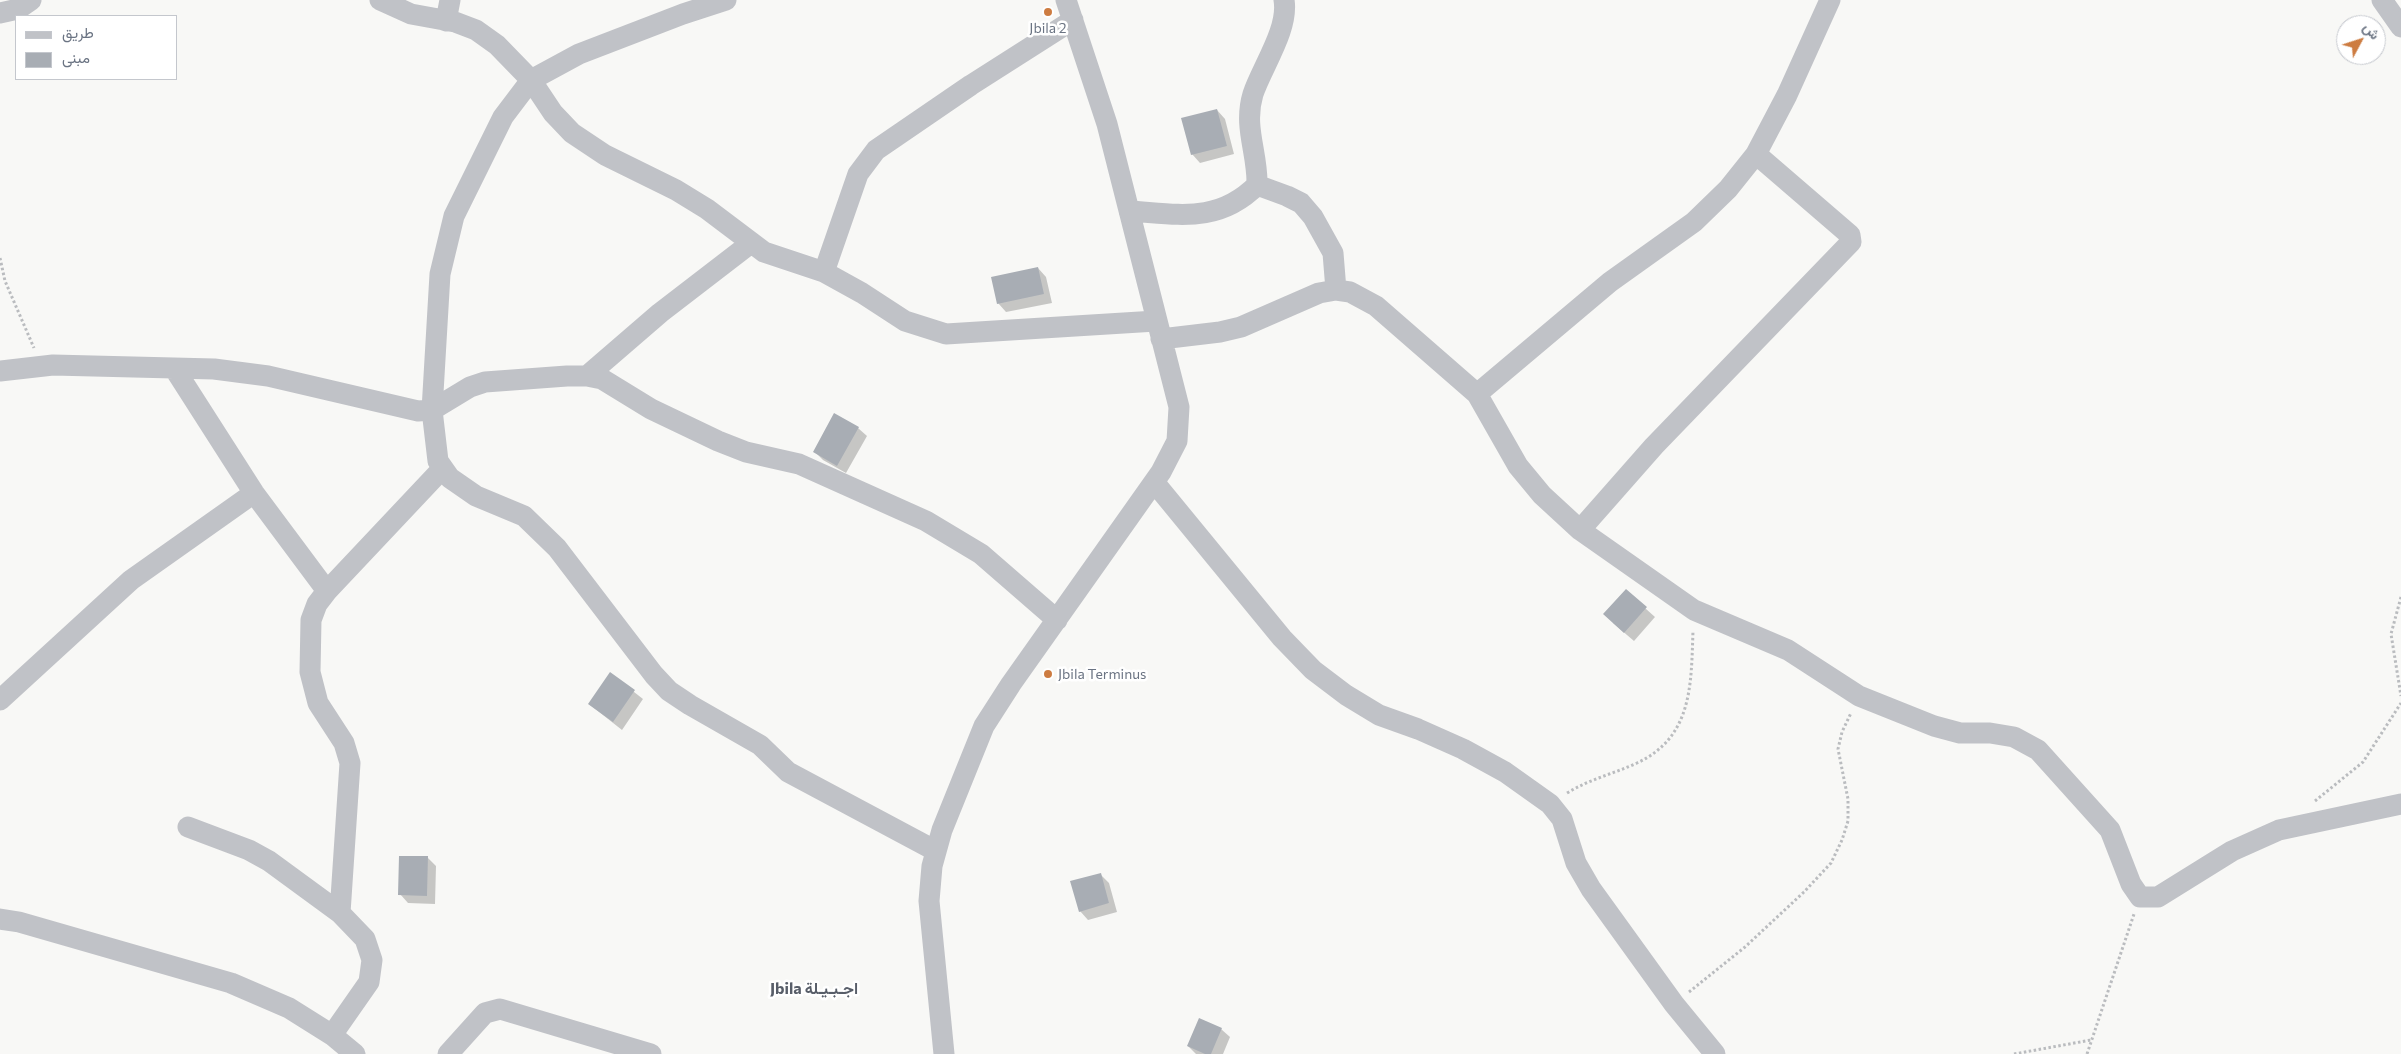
<!DOCTYPE html>
<meta charset="utf-8">
<style>
body{margin:0}
#map{position:relative;width:2401px;height:1054px;overflow:hidden;background:#f8f8f6;font-family:Commissioner,Vazirmatn,sans-serif}
canvas{display:block}
.legend{position:absolute;left:15px;top:15px;width:162px;height:65px;box-sizing:border-box;background:#fff;border:1px solid #c4c7cd;margin:0;padding:6px 9px;list-style:none;font-size:15px;color:#6b7483}
.legend li{display:flex;align-items:center;gap:10px;height:25px}
.legend b{width:25px;border:1px solid #c4c7cd}
.north{position:absolute;left:2336px;top:15px;width:50px;height:50px;box-sizing:border-box;background:#fff;border:1px solid #c4c7cd;border-radius:50%;rotate:50deg;font-size:14px;font-weight:700;line-height:20px;text-align:center;color:#6b7483}
.north::after{content:'';display:block;margin:auto;width:18px;height:22px;background:#cd7c41;clip-path:polygon(50% 0,100% 100%,50% 72%,0 100%)}
</style>
<div id="map">
<canvas width="2401" height="1054"></canvas>
<ul class="legend">
<li><b style="height:6px;background:#c0c2c7"></b>طريق</li>
<li><b style="height:14px;background:#a8adb4"></b>مبنى</li>
</ul>
<div class="north">ش</div>
</div>
<script>
const context = document.querySelector('canvas').getContext('2d');
context.lineJoin = 'round';
function fillPath(path, color) { context.fillStyle = color; context.fill(path, 'evenodd'); }
function trace(path, color, width, dash) { context.strokeStyle = color; context.lineWidth = width; context.lineCap = dash ? 'butt' : 'round'; context.setLineDash(dash || []); context.stroke(path); }
function label(font, color, halo, rows, align = 'center') {
  context.font = font + ' Commissioner,Vazirmatn,sans-serif'; context.lineWidth = 5; context.setLineDash([]); context.textBaseline = 'middle'; context.strokeStyle = halo; context.fillStyle = color; for (const [text, x, y, turn = 0] of rows) {
    context.save(); context.translate(x, y); context.rotate((+turn || 0) * Math.PI / 180); context.textAlign = isNaN(turn) ? turn : align; if (halo) context.strokeText(text, 0, 0); context.fillText(text, 0, 0); context.restore();
  }
}
fillPath(new Path2D(`
 M 1217,110 L 1225,119 L 1234,154 L 1200,163 L 1192,154 Z
 M 1038,268 L 1046,277 L 1052,303 L 1006,312 L 998,303 Z
 M 858,428 L 867,436 L 846,473 L 823,460 L 815,452 Z
 M 1626,591 L 1655,617 L 1634,641 L 1613,623 Z
 M 611,674 L 643,699 L 622,730 L 589,704 Z
 M 427,857 L 436,866 L 435,904 L 408,903 L 400,894 Z
 M 1100,874 L 1109,883 L 1117,912 L 1088,920 L 1080,911 Z
 M 1221,1029 L 1230,1037 L 1223,1054 L 1196,1054 L 1188,1046 Z`), '#0003');
fillPath(new Path2D(`
 M 1217,109 L 1227,146 L 1191,155 L 1181,118 Z
 M 1038,267 L 1044,294 L 997,304 L 991,277 Z
 M 834,413 L 859,427 L 837,466 L 813,452 Z
 M 1626,589 L 1647,607 L 1624,633 L 1603,614 Z
 M 610,672 L 635,690 L 613,722 L 588,704 Z
 M 399,856 L 428,856 L 427,896 L 398,895 Z
 M 1101,873 L 1109,903 L 1079,912 L 1070,881 Z
 M 1199,1018 L 1222,1028 L 1211,1054 L 1205,1054 L 1187,1046 Z`), '#a8adb4');
trace(new Path2D(`
 M 0,258 L 5,281 L 34,348
 M 2401,597 L 2391,634 L 2401,696
 M 1567,793 C 1590,779 1613,774 1637,763 C 1693,737 1691,684 1693,631
 M 2315,801 L 2363,762 L 2401,703
 M 1689,992 L 1745,947 L 1804,892 L 1831,863 L 1842,840 L 1848,821 L 1848,799 L 1838,749 L 1842,732 L 1851,713
 M 2014,1054 L 2091,1040
 M 2087,1054 L 2134,914`), '#babcbf', 3, [2.5, 2.5]);
trace(new Path2D(`
 M 380,0 L 411,14 L 455,22 L 476,30 L 497,45 L 531,80 L 553,113 L 572,133 L 605,155 L 676,190 L 707,209 L 764,252 L 824,272 L 862,293 L 905,321 L 946,334 L 1156,321
 M 726,0 L 683,14 L 579,54 L 531,80 L 503,117 L 454,216 L 440,274 L 432,410 L 438,461 L 450,478 L 476,496 L 524,516 L 557,548 L 654,675 L 669,691 L 690,705 L 760,745 L 788,772 L 936,851
 M 2382,0 L 2401,27
 M 0,13 L 18,9 L 31,0
 M 446,21 L 450,0
 M 1257,185 L 1287,196 L 1301,203 L 1313,217 L 1333,253 L 1336,290
 M 1129,211 C 1178,214 1218,224 1257,185 C 1258,153 1243,127 1253,94 C 1262,67 1289,29 1284,0
 M 824,272 L 858,174 L 876,150 L 971,85 L 1073,20
 M 1161,339 L 1220,332 L 1241,327 L 1319,293 L 1336,290 L 1350,292 L 1376,306 L 1477,394 L 1518,466 L 1542,495 L 1580,530 L 1694,610 L 1788,650 L 1859,696 L 1934,726 L 1960,733 L 1990,733 L 2014,737 L 2038,750 L 2110,830 L 2131,884 L 2140,897 L 2158,897 L 2232,851 L 2279,830 L 2401,804
 M 174,368 L 254,493 L 327,591
 M 0,371 L 53,365 L 214,369 L 268,376 L 418,411 L 432,410 L 470,387 L 485,382 L 567,376 L 587,376 L 602,379 L 651,409 L 718,441 L 746,452 L 799,464 L 926,521 L 981,554 L 1057,620
 M 587,376 L 660,313 L 751,243
 M 1477,394 L 1610,282 L 1694,222 L 1728,189 L 1756,154 L 1787,95 L 1830,0
 M 1154,482 L 1282,638 L 1313,670 L 1346,695 L 1379,715 L 1418,729 L 1463,749 L 1505,772 L 1550,804 L 1562,819 L 1576,863 L 1591,889 L 1674,1004 L 1715,1054
 M 1580,530 L 1654,446 L 1851,242 L 1850,235 L 1756,154
 M 0,700 L 131,580 L 254,493
 M 188,827 L 249,850 L 269,861 L 340,913 L 365,939 L 372,960 L 369,982 L 332,1035
 M 340,913 L 350,763 L 344,743 L 318,703 L 310,672 L 311,620 L 317,604 L 327,591 L 442,469
 M 0,919 L 19,922 L 231,983 L 289,1008 L 332,1035 L 355,1054
 M 448,1054 L 485,1013 L 500,1009 L 651,1054
 M 944,1054 L 929,901 L 932,866 L 942,830 L 984,726 L 1011,684 L 1161,472 L 1177,441 L 1179,407 L 1107,124 L 1066,0`), '#c0c2c7', 21);
for (const [x, y, r, color] of [
 [1048,12,5,"#cd7c41"],
 [1048,674,5,"#cd7c41"]
]) { const dot = new Path2D(); dot.arc(x, y, r, 0, 2 * Math.PI); context.fillStyle = color; context.fill(dot); trace(dot, '#fff', 2); }
label('14px', '#6b7483', '#fff', [
 ["Jbila 2",1048,28],
 ["Jbila Terminus",1058,674,"left"]
]);
label('bold 16px', '#585e69', '#fff', [
 ["Jbila اجـبـيـلة",814,989]
]);
</script>
